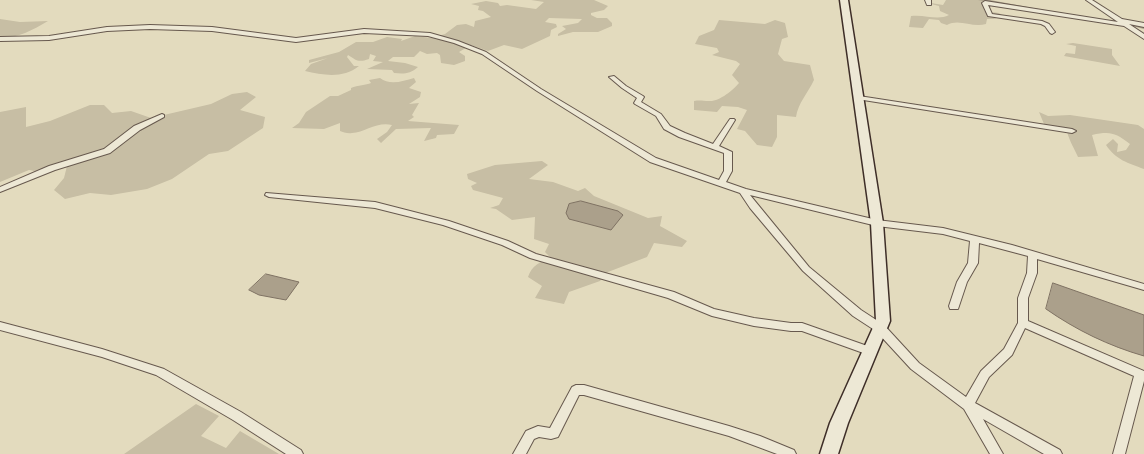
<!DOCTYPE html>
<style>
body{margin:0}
canvas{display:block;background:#e3dbbe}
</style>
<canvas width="1144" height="454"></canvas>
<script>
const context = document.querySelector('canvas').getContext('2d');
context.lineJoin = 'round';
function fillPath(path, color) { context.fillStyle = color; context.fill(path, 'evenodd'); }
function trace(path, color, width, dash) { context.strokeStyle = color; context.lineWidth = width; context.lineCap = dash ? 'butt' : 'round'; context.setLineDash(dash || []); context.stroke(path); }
fillPath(new Path2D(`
 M 531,0 L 594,0 L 608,6 L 604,10 L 591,13 L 591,15 L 597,18 L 607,18 L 612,23 L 612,26 L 598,32 L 573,32 L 558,36 L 558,34 L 566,29 L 562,26 L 578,23 L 582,19 L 549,18 L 545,22 L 556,24 L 557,27 L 551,30 L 550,36 L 522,49 L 504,45 L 488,51 L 471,45 L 459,52 L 465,56 L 465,61 L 454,65 L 441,63 L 440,55 L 437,53 L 427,54 L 420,51 L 414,57 L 393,57 L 388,61 L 405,63 L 418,67 C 410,74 404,74 394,73 L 392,70 L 367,69 L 383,62 L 373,61 L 376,56 L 370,54 L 369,59 C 358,63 356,60 348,55 L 347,57 L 354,66 L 359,66 C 343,79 323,75 305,71 L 311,64 L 328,58 L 309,63 L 309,60 L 339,52 L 356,42 L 373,42 L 387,37 L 402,39 L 401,41 L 415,36 L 432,38 L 445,34 L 457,25 L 466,24 L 474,27 L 475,21 L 491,17 L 483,11 L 478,10 L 479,6 L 471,4 L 486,1 L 498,3 L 500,6 L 507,5 L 536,9 L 544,2 Z
 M 946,0 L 984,0 L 986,6 L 984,11 L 999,13 L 1003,16 L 994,19 L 987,19 L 986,24 C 972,28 959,18 947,25 L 941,23 L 939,20 L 929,19 L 923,28 L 909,27 L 911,16 C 925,14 937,21 949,15 L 940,11 L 939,6 L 931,4 L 931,3 L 943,5 Z
 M 0,19 L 20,22 L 48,21 C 33,30 18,38 0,38 Z
 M 719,20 L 765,24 L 775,20 L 785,23 L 788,37 L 782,39 L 778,54 L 784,61 L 810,65 L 814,80 C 808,93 798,103 796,117 L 777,115 L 777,137 L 772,147 L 757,145 L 745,131 L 737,129 L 747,110 L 738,107 L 722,106 L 717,112 L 694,110 L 694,101 C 700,100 703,101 709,101 C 719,102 733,90 739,83 L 732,75 L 740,64 L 736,61 L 712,55 L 719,52 L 717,48 L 695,44 L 699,36 L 714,30 Z
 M 1073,43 L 1112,49 L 1112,55 L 1120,66 L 1064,56 L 1066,53 L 1075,54 L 1076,46 L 1066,44 Z
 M 380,78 C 390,86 403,81 414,78 L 416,82 L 409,88 L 421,92 L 420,97 L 409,104 L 419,103 L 412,115 L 414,117 L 408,121 L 459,125 L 454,134 L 437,135 L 436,138 L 424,141 L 431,128 L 396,129 L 381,143 L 377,139 L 387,132 L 392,125 C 378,121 365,132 352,133 C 348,134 343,132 340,131 L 340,123 L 324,129 L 292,128 L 299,123 L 306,112 L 330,96 L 338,96 L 351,90 L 351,88 C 358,85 366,85 371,83 L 369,80 Z
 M 247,92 L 256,97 L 240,110 L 265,117 L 263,128 L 228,151 L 209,154 L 172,179 L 147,189 L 111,195 L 90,193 L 65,199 L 54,190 L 64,178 L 67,166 L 34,171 L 29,170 L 0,182 L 0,112 L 26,107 L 26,127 L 50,121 L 90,105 L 104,105 L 112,113 L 131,111 L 151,118 L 211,104 L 232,94 Z
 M 1039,112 L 1048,116 L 1070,115 L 1138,125 L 1144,129 L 1144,169 C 1128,163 1116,160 1106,145 L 1113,139 L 1118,144 L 1117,152 L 1126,150 L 1130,144 C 1115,133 1111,131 1092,135 L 1098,156 L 1078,157 C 1074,148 1070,142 1067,132 L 1074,133 L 1073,130 L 1044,124 Z
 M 542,161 L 548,165 L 529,179 L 553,182 L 578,191 L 585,188 L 594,196 L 648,218 L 662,216 L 660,226 L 687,241 L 682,247 L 654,243 L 647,257 L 608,272 L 600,281 L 569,292 L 564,304 L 535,298 L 542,286 L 528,277 C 532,265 540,262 551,258 L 545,252 L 549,244 L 534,239 L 535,217 L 512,220 L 496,209 L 490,208 L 499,205 L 503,198 L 473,190 L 471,186 L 477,183 L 468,179 L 467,174 L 495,165 Z
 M 196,404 L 219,416 L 201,436 L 226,448 L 240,431 L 279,454 L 124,454 Z`), '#c7bea4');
const water = new Path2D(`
 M 581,201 L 618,211 L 623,215 L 611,230 L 569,219 L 566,213 L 569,204 Z
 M 266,274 L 299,282 L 286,300 L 259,295 L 249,290 Z
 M 1053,283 L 1144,315 L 1144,356 C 1109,346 1076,330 1046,309 Z`);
fillPath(water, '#aba08b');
trace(water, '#7f7263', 1);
fillPath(new Path2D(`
 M 978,0 L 990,0 L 1044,10 L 1041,12 Z
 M 1130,22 L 1144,25 L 1144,29 L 1128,25 L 1127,24 Z`), '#aba08b');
const minor = new Path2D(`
 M 925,0 L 931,0 L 931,5 L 927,5 Z
 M 1086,0 L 1092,0 L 1122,19 L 1144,23 L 1144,27 L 1129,24 L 1144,34 L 1144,39 L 1124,26 L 988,5 L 992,14 L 1042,21 L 1049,24 L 1055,32 L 1052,34 L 1050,33 L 1045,26 L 1041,24 L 988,16 L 982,3 L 985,1 L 1118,22 Z
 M 150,25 L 212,27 L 296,38 L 364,29 L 430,33 L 458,41 L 486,52 L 541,89 L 656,158 L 719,180 L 724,171 L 724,153 L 679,137 L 664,129 L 656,116 L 635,104 L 634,103 L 637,98 L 622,88 L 609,77 L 614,76 L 626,86 L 643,96 L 644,97 L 641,102 L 661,114 L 670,126 L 685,133 L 713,144 L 730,119 L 734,119 L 735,120 L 719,146 L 732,152 L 732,171 L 726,182 L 746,189 L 877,220 L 943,228 L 1012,245 L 1144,284 L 1144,290 L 1037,259 L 1037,273 L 1028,298 L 1028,321 L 1144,371 L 1144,381 L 1125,454 L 1113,454 L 1134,376 L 1025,328 L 1012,355 L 989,377 L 975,403 L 1060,450 L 1062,454 L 1044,454 L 983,419 L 1003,454 L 990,454 L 964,409 L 911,369 L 876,331 L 853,316 L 803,271 L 750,208 L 740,193 L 650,162 L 537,91 L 482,54 L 454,43 L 428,36 L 364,33 L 296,42 L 212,31 L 150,29 L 107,31 L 49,40 L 0,41 L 0,37 L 49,36 L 107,27 ZM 750,195 L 877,226 L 943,234 L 970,241 L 968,263 L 957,282 L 949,306 L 950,309 L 958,309 L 967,282 L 978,263 L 979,243 L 1028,256 L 1027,273 L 1018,298 L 1018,323 L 1004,349 L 981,371 L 966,397 L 919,363 L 884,325 L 861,310 L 809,267 Z
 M 859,96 L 1072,129 L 1076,131 L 1072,133 L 857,99 L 857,97 Z
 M 162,114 L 164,115 L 164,117 L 140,130 L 110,153 L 55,170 L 0,192 L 0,187 L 49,166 L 104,149 L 134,126 Z
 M 266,193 L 375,202 L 449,221 L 508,241 L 536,254 L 674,292 L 714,309 L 754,318 L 791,323 L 802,323 L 873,348 L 874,351 L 873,354 L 869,355 L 802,331 L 791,331 L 754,326 L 712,316 L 668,298 L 530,258 L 502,245 L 443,225 L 375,208 L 269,197 L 265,195 Z
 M 0,322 L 102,349 L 164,369 L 241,412 L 301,450 L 303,454 L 286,454 L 233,420 L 156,375 L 102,357 L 0,330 Z
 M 576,385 L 584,385 L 729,426 L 760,436 L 794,450 L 796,454 L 777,454 L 729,436 L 584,395 L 579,395 L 558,437 L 551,439 L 539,437 L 534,439 L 526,454 L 513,454 L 526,431 L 538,426 L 550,428 L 572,387 Z`);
const secondary = new Path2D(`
 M 840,0 L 848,0 L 883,223 L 890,321 L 848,423 L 838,454 L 820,454 L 830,423 L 876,321 L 871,223 Z`);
trace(minor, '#67594e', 2);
trace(secondary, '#3e2e28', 3);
fillPath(minor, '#ede8d5');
fillPath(secondary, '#ede8d5');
</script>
